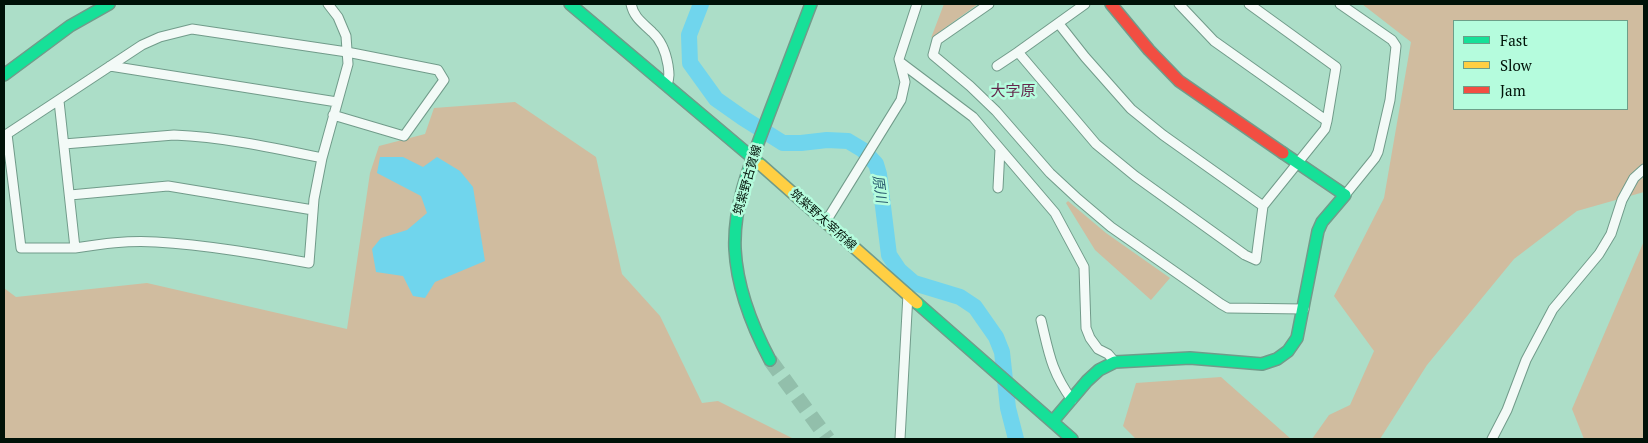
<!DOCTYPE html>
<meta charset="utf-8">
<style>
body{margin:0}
#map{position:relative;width:1648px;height:443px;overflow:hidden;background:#acdec8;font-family:"PT Serif",serif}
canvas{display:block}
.frame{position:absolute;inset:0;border:5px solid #001208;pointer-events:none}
.legend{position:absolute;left:1453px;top:20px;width:175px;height:90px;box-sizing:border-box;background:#b5fcdd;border:1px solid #6d9e88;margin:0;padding:6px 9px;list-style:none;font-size:15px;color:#001208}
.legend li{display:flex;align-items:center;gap:10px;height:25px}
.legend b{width:25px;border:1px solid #6d9e88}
</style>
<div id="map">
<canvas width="1648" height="443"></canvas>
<div class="frame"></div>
<ul class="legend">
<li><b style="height:6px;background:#16e098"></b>Fast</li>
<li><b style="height:6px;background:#ffcf43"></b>Slow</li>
<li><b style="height:6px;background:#f24e42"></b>Jam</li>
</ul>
</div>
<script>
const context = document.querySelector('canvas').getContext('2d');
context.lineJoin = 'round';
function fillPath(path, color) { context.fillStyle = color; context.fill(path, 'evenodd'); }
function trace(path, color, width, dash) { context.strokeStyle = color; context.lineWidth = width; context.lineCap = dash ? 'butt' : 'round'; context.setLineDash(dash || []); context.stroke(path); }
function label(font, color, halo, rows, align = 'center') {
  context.font = font + ' "PT Serif","Noto Sans JP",serif'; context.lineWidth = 5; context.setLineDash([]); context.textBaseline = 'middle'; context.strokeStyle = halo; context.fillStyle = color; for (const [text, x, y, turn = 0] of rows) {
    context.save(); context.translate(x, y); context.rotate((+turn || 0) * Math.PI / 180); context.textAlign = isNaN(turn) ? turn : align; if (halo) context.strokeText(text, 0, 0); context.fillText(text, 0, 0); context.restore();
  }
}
fillPath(new Path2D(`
 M 944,4 L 978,4 L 931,38 Z
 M 1362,4 L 1644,4 L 1644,192 L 1577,211 L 1514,259 L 1427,365 L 1380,439 L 1312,439 L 1329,415 L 1350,405 L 1374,351 L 1334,296 L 1384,198 L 1411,42 ZM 1454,21 L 1627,21 L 1627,109 L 1454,109 Z
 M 515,102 L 596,157 L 622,274 L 660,316 L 702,403 L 718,401 L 794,439 L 4,439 L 4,288 L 16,297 L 147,283 L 347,329 L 370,173 L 379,146 L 425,134 L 434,108 Z
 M 1068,201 L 1106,233 L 1170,278 L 1151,300 L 1095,250 L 1066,203 Z
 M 1644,241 L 1644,439 L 1584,439 L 1572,409 Z
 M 1221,377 L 1291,439 L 1136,439 L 1123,426 L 1136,383 Z`), '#d0bc9f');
fillPath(new Path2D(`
 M 380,157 L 403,157 L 423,167 L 437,157 L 460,171 L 473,187 L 485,261 L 435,282 L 425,298 L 413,296 L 403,276 L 376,272 L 372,249 L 381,238 L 407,230 L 427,213 L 421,196 L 377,173 Z`), '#70d5ed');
trace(new Path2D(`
 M 701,4 L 689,35 L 690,63 L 716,99 L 743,118 L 783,143 L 801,143 L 827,140 L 848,141 L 863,150 L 876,164 L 879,174 L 889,255 L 899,270 L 914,283 L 960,297 L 975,307 L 996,337 L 1002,352 L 1008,408 L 1016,439`), '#70d5ed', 16);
trace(new Path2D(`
 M 770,360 L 828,439`), '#92bfab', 15, [15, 8]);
const street = new Path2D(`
 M 631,4 C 634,18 643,23 652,32 C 661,40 666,53 668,65 C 669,72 670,77 667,84
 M 989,4 L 937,40 L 933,55 L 970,86 L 996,111 L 1050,173 L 1078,199 L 1111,227 L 1221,304 L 1228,308 L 1304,309
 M 1085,4 L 1018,52 L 1096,144 L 1135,176 L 1245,255 L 1256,260 L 1263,206 L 1325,129 L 1327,121 L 1336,67 L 1249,4
 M 1179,4 L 1214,41 L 1327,121
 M 1340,4 L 1392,40 L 1396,46 L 1390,100 L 1378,152 L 1375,158 L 1345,195
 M 1059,24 L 1085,57 L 1131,109 L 1163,135 L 1263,206
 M 900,62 L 973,117 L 1055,213 L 1084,267 L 1086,328 L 1090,338 L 1098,349 L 1108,354 L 1115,362
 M 110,66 L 337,102
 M 997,66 L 1018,52
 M 59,101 L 75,248 C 101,244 128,240 156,242 C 207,245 258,254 309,263 L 314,199 L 322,158 L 348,64 L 346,36 L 338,17 L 328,4
 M 7,134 L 21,248 L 75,248
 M 4,136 L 142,45 L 160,37 L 192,29 L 347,52 L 438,70 L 444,80 L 404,136 L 333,115
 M 64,144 L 174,135 C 224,137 274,148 322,158
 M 998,188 L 1000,149
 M 70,195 L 168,186 L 313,210
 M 825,223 L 901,100 L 905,82 L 899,59 L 917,4
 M 1041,320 C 1049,353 1051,371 1072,400
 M 900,439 L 908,294
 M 1492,439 L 1507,410 L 1526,360 L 1553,309 L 1599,254 L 1611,234 L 1622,200 L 1634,178 L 1644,169`);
const fast = new Path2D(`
 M 570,4 L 761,165
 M 4,75 L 70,26 L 109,4
 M 917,303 L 1072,439
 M 770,360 C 752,326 737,288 735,249 C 733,202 753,157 769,114 C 783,77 797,41 811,4
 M 1053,421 L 1087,381 L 1099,370 L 1115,362 L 1190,358 L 1262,364 L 1277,359 L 1288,351 L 1297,338 L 1318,231 L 1322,222 L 1345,195 L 1283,153`);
const slow = new Path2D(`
 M 761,165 L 917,303`);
const jam = new Path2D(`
 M 1111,4 L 1149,50 L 1179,81 L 1283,153`);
trace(street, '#719b8a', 11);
trace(fast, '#719b8a', 14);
trace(slow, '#719b8a', 14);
trace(jam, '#719b8a', 14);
trace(street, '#f3faf7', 9);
trace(fast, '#16e098', 11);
trace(slow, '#ffcf43', 11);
trace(jam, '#f24e42', 11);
label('12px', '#001208', '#b5fcdd', [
 ["筑紫野古賀線",748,180,-74],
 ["筑紫野太宰府線",823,220,42]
]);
label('italic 14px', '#2c5e71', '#b5fcdd', [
 ["原川",879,189,82]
]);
label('15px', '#64274c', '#b5fcdd', [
 ["大字原",1013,92]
]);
</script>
